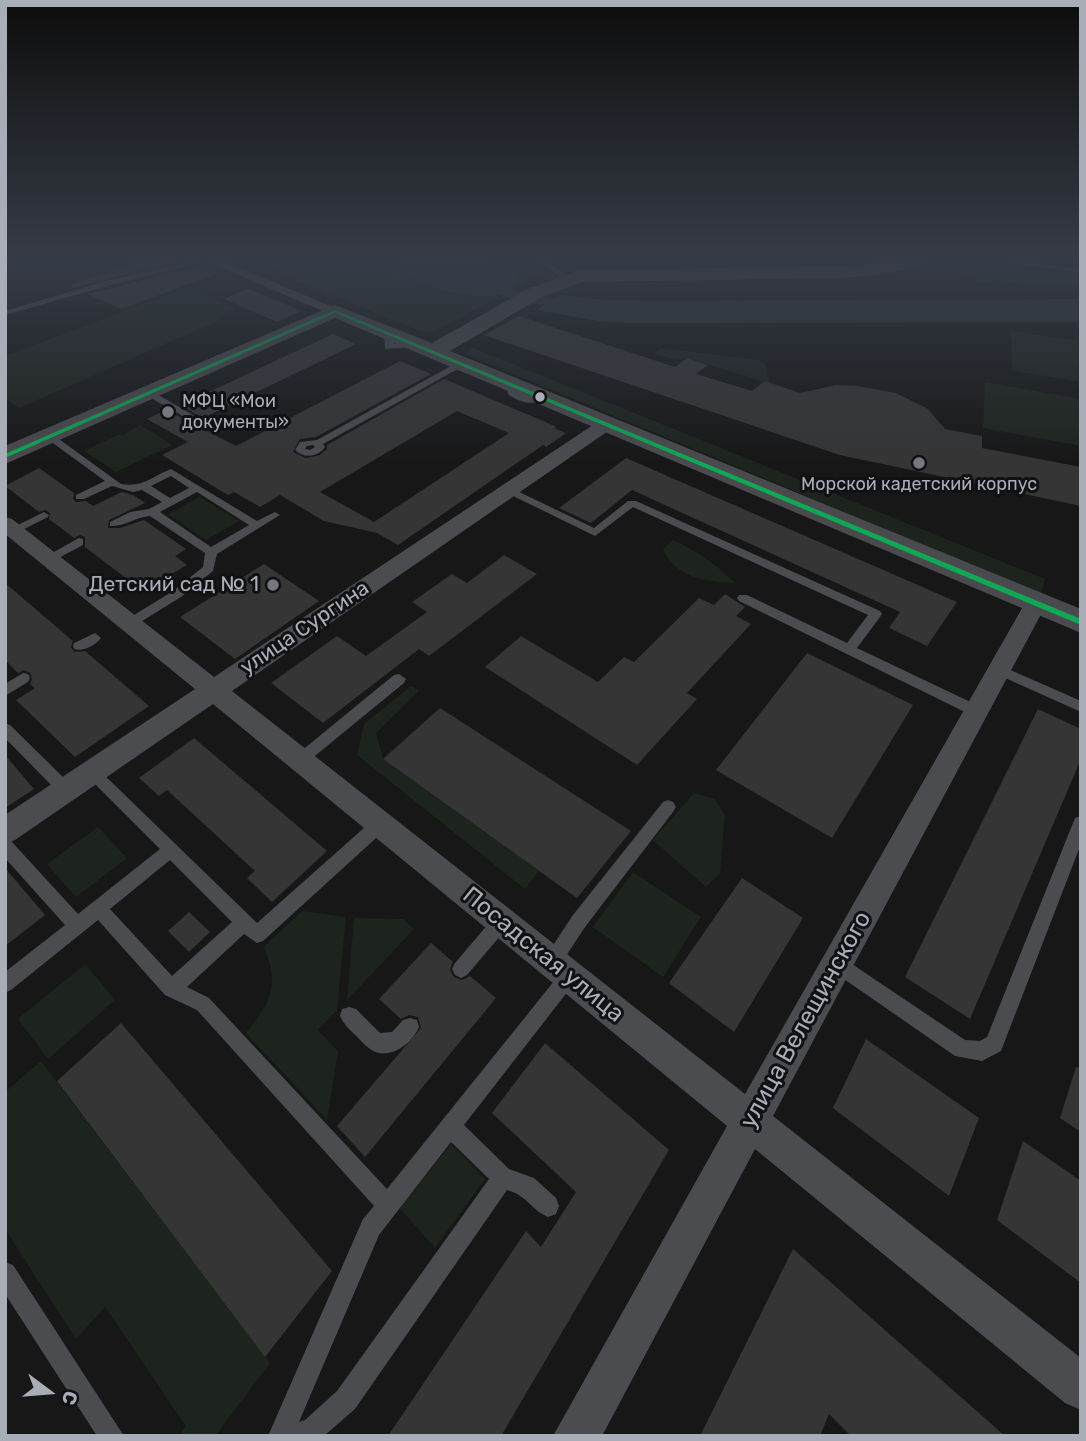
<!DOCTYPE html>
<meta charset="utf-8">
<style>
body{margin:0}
#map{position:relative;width:1086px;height:1441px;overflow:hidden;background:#171717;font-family:Rubik,sans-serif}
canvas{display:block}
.frame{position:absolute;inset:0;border:7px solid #a8adb8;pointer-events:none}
.north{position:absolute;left:14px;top:1357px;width:70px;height:70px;-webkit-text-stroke:5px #111113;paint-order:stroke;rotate:106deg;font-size:19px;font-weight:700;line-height:28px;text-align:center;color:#a8adb8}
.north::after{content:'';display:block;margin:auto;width:24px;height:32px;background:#a8adb8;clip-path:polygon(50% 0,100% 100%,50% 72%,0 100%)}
</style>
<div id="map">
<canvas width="1086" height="1441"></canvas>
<div class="frame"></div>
<div class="north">С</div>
</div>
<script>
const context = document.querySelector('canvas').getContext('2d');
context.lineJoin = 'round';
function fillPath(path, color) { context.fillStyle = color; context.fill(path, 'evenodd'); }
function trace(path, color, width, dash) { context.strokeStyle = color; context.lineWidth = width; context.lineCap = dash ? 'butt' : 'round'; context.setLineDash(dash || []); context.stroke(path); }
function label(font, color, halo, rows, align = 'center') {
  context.font = font + ' Rubik,sans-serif'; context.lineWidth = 6; context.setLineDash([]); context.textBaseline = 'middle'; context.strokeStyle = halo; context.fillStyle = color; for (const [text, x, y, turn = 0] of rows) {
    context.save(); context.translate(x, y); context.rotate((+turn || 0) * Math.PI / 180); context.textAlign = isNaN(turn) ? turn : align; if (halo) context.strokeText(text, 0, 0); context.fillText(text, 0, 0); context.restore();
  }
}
fillPath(new Path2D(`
 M 251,262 L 404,262 L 387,270 C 413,278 470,305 495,297 C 504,294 512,288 520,283 L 519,275 L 481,262 L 518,262 L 542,274 L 435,331 L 422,332 Z
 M 965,264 L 1072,272 L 1081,274 L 1081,288 L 1030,287 L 1000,280 L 977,282 L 956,274 L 961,271 L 955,266 Z
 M 188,287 L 237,309 L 218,317 L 220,320 L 19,408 L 5,398 L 5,356 Z
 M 1011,331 L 1081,341 L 1081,382 L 1012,371 Z
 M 471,347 L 1045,579 L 1041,594 L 466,354 Z
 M 661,348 L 759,360 L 766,365 L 770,384 L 688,358 L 677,360 L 654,354 Z
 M 985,382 L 1081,399 L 1081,446 L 983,428 Z
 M 140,425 L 172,445 L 116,472 L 84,451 L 120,434 L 122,436 Z
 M 200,497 L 239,521 L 206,540 L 168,514 Z
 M 673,540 C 697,551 716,564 735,583 C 707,582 675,578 663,549 Z
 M 411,686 L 419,691 L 376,733 L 383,759 L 539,871 L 525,889 L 357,755 L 364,724 Z
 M 694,793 L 715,799 L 725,815 L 720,873 L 706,887 L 653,840 Z
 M 98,827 L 127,858 L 76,897 L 47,864 Z
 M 633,872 L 701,917 L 663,977 L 593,927 Z
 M 302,911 L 346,917 L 337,1010 L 318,1030 L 338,1051 L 327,1120 L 246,1033 C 271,1003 280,985 264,947 Z
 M 354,918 L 403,919 L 414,929 L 347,1000 Z
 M 85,964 L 115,1000 L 48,1059 L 18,1019 Z
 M 41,1061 L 270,1363 L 215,1436 L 179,1436 L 186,1426 L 105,1307 L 76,1339 L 5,1229 L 5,1092 Z
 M 451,1144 L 485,1179 L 435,1248 L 400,1208 Z`), '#1d241e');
fillPath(new Path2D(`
 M 404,262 C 430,262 507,255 521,280 C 491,317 424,282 386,270 Z
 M 561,294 L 603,300 L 658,301 L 1081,299 L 1081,322 L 631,323 L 599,321 L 536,310 Z`), '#2a3239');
fillPath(new Path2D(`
 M 472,277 L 520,292 L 585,306 L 587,309 L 580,313 L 512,299 L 467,284 L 467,278 Z`), '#2a3239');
fillPath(new Path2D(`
 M 135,262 L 176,262 L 74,288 L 69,285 Z
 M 194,267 L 214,275 L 121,309 L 88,294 Z
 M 248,289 L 302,311 L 277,322 L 224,299 Z
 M 519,316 L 675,367 L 687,358 L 708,365 L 696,374 L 752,391 L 765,381 L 800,393 L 836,385 L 857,386 L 896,393 L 928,409 L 945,429 L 982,436 L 982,448 L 1081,467 L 1081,506 L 840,455 L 484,335 Z
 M 333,334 L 356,344 L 203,418 L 181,405 Z
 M 400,361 L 431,374 L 316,437 L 300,439 L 293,452 L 306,458 L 320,455 L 327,449 L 327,445 L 444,379 L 557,427 L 554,428 L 566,433 L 546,447 L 543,445 L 398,545 L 377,533 L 324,521 L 280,495 L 260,507 L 234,492 L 228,495 L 162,455 L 188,442 L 147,419 L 166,410 L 236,446 ZM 457,411 L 509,433 L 374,522 L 320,492 Z
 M 626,458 L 957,602 L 927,646 L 889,628 L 900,612 L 632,490 L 591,523 L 559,508 Z
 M 39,468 L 74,493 L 73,499 L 76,502 L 86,501 L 93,506 L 122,492 L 133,495 L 145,503 L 109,520 L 108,528 L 120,528 L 144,520 L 186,549 L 175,556 L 187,565 L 143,591 L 85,547 L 85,537 L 80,535 L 74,538 L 49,519 L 50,513 L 45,510 L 39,512 L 5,486 Z
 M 504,555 L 537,574 L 429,656 L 419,649 L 323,723 L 271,683 L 337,636 L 366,656 L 427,612 L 412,602 L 452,574 L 467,583 Z
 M 264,564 L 319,601 L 235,659 L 180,617 Z
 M 5,583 L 73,641 L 71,647 L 74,652 L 85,651 L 149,706 L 75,757 L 16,700 L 35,688 L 30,684 L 32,679 L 30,673 L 24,670 L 18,673 L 5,660 Z
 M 725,594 L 745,607 L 736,616 L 751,624 L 687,693 L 697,699 L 637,765 L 485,667 L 521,636 L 598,682 L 624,657 L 634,662 L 699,598 L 714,605 Z
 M 807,653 L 913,705 L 832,838 L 716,770 Z
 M 440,708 L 631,831 L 577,898 L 383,759 Z
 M 1038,709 L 1081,729 L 1081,759 L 970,1019 L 905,977 Z
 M 194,738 L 327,851 L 272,902 L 247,878 L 255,871 L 167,790 L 159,796 L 139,778 Z
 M 5,755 L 34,789 L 5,808 Z
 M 5,868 L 45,915 L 5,946 Z
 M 742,878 L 803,918 L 734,1032 L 669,983 Z
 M 189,912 L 210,932 L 189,952 L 168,931 Z
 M 431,943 L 453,962 L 450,970 L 454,977 L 462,980 L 470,976 L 496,998 L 365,1157 L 337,1126 L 421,1028 L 418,1017 L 409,1015 L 401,1019 L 379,999 Z
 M 121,1023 L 332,1271 L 265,1357 L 57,1081 Z
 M 866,1039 L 979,1118 L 949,1196 L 833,1108 Z
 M 545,1043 L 669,1150 L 501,1436 L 388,1436 L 526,1231 L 541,1247 L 576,1192 L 492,1113 Z
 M 1076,1067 L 1081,1068 L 1081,1132 L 1060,1118 Z
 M 1023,1141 L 1081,1181 L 1081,1283 L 997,1220 Z
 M 793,1249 L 1005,1436 L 851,1436 L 829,1414 L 820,1436 L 700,1436 Z`), '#353536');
fillPath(new Path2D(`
 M 189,262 L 202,262 L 111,285 L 5,315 L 5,311 L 106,281 Z
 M 538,262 L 547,262 L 573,278 L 566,280 Z
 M 1003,262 L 1026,262 L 1081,269 L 1081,273 Z
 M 388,331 L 392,333 L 394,344 L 415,343 L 419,345 L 415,347 L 385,349 L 384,333 Z
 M 460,361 L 463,362 L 463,366 L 323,444 L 325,447 C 318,457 304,459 295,450 L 300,442 L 317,440 ZM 313,445 L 315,447 L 310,450 L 305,449 L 307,446 Z
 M 511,383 L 515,386 L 516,393 C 527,398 541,394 549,399 C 535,406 519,403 508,394 L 507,386 Z
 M 144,390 L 150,390 L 203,421 L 195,423 L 144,394 Z
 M 46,434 L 52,434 L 121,484 C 143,488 152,476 171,469 L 257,521 L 275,512 L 280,515 L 217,554 L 213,571 L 181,597 L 134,626 L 126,626 L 124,623 L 126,620 L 173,591 L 203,567 L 205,553 L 150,516 C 136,517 123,527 110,526 L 110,522 L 130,512 L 149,509 L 162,502 L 142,490 L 133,492 L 112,486 L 84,499 L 76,499 L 76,495 L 105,481 L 46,438 ZM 171,476 L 189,488 L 170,498 L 151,486 ZM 197,492 L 249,525 L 211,547 L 160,512 Z
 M 509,487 L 594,528 L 628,501 L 636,501 L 880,611 L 882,614 L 880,617 L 857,648 L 981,707 L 983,711 L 981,715 L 971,715 L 739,601 L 737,598 L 739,595 L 747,595 L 847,643 L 868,615 L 633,507 L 595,536 L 505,492 L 505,488 Z
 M 44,512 L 49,515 L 48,517 L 18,532 L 10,532 L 8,530 Z
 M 79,538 L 83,539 L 83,545 L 53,561 L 45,561 L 43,558 Z
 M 95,633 L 101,638 C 96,645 83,652 74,649 L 73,646 L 74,643 Z
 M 999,665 L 1081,701 L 1081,712 L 994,673 L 992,670 L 994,667 Z
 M 23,673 L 28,674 L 30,678 L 28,682 L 5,696 L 5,684 Z
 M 399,674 L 406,679 L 404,683 L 305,764 L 300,766 L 295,764 L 293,760 L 295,756 L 394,675 Z
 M 5,723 L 10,725 L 71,785 L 74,790 L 71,795 L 66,796 L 61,795 L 5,738 Z
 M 92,766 L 97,768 L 257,923 L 374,819 L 380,817 L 386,819 L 388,824 L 386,829 L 263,941 L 257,943 L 244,934 L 187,987 L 209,998 L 387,1189 L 563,970 L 569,967 L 575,970 L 578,976 L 575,982 L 464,1125 L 509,1169 L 534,1178 L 556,1198 L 559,1206 L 556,1214 L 548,1217 C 531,1210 528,1196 507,1190 L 355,1409 L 324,1436 L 268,1436 L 363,1219 L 374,1206 L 197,1010 L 165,995 L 98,920 L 11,990 L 5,993 L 5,972 L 65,925 L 5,858 L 5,839 L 11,841 L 78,914 L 160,849 L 87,776 L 85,772 L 87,768 ZM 170,860 L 232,922 L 172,976 L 110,909 ZM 451,1142 L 489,1179 L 337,1391 L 305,1420 L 299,1422 L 379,1235 Z
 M 668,800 L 673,802 L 676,807 L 673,812 L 585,927 L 558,968 L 552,971 L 546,968 L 543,962 L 546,956 L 573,915 L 663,802 Z
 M 1081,816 L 1081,844 L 1001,1051 L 982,1061 L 955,1056 L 831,970 L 828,964 L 831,958 L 837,955 L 843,958 L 965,1040 L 980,1041 L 987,1037 L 1073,823 L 1075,818 Z
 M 501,914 L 507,916 L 510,922 L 507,928 L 467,975 L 461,978 L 455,975 L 452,969 L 455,963 L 495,916 Z
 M 349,1007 L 356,1009 L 380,1033 L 392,1032 L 403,1020 L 410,1018 L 417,1020 L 419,1027 C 412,1044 388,1062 370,1049 C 364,1045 359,1038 353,1033 C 348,1028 343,1023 340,1016 L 342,1009 Z
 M 5,1262 L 13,1265 L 124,1436 L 97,1436 L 5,1294 Z`), '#4b4c50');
fillPath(new Path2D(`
 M 208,262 L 226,262 L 342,311 L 335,315 L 330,314 Z
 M 605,420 L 614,425 L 611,429 L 232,691 L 745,1094 L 1025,603 L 1028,597 L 1036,595 L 1044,597 L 1047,603 L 773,1116 L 1081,1358 L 1081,1410 L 1065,1403 L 755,1149 L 602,1436 L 553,1436 L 727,1126 L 213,704 L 15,840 L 5,844 L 5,815 L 195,689 L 5,534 L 5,517 L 12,519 L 214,677 L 599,421 Z`), '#4b4c50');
fillPath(new Path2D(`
 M 886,262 L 923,262 L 920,266 L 880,275 L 842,278 L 582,282 L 542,297 L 450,351 L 1081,609 L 1081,633 L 335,318 L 5,464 L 5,446 L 335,305 L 432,343 L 528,289 L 580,270 L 842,266 Z`), '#4a4a4e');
fillPath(new Path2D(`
 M 335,310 L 1081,619 L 1081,625 L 335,313 L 5,458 L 5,454 Z`), '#10a855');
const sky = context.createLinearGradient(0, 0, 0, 464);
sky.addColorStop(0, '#0d0d0d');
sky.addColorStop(0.56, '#363c47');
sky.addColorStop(1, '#363c4700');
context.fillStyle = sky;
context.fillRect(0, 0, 1086, 464);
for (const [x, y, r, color] of [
 [540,397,6,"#a8adb8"],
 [168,412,7,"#757880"],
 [919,463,7,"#757880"],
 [273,585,7,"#757880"]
]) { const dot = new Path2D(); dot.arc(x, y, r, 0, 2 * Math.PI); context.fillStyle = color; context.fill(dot); trace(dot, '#111113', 2.5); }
label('18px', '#a8adb8', '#111113', [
 ["МФЦ «Мои",182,402],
 ["документы»",182,423],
 ["Морской кадетский корпус",919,485,"center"]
], 'left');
label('21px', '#a8adb8', '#111113', [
 ["Детский сад № 1",259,585]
], 'right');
label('21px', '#a8adb8', '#111113', [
 ["улица Сургина",305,628,-34]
]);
label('24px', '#a8adb8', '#111113', [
 ["Посадская улица",543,955,39],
 ["улица Велещинского",806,1020,-61]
]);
</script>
